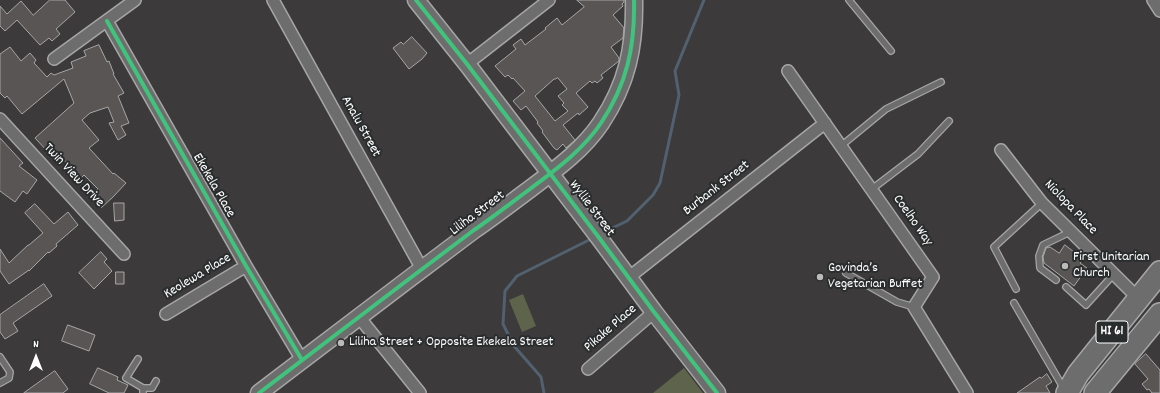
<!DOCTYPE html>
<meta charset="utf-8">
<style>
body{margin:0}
#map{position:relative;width:1160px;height:393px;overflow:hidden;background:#3c3a3a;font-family:Dekko,sans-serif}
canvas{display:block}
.north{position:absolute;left:16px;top:337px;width:40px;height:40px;-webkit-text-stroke:3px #2a2d2e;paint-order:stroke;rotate:0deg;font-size:11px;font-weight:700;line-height:16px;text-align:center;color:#fff}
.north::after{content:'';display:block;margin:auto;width:14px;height:18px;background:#fff;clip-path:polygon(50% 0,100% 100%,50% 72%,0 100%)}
</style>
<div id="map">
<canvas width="1160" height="393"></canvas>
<div class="north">N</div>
</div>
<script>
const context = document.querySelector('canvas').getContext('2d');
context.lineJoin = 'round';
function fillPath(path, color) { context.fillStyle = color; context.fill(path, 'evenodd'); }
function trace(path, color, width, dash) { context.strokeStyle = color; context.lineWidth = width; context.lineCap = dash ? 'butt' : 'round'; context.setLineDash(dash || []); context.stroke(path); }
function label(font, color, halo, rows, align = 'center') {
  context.font = font + ' Dekko,sans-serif'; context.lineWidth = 4; context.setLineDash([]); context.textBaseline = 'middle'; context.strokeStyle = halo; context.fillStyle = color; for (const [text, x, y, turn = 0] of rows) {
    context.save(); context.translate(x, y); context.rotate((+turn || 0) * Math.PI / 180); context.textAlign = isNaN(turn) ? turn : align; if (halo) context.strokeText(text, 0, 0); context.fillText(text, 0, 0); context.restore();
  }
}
fillPath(new Path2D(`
 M 523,294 L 536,326 L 522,332 L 509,300 Z
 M 684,368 L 703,393 L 653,393 Z`), '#5e644c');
trace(new Path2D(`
 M 602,233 L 627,221 L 653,195 L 660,183 L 679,95 L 675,71 L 704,0
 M 544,393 L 541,377 L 514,346 L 503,324 L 505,291 L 517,276 L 593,238`), '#516170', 3);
const building = new Path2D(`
 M 50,0 L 65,0 L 75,12 L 56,29 L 60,34 L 52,41 L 49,38 L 40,45 L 17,20 L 5,31 L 0,26 L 0,6 L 7,14 L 21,1 L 33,15 Z
 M 577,0 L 624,0 L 624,2 L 622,4 L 623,6 L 613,15 L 624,28 L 623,38 L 611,47 L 619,58 L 619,61 L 601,75 L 603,78 L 597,83 L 595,81 L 592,83 L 590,81 L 576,93 L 588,107 L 579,115 L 578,113 L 563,125 L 575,140 L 566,148 L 563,144 L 557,150 L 554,148 L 542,132 L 543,131 L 537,123 L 538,122 L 526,106 L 521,110 L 513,101 L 525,91 L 513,78 L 512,79 L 508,75 L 505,77 L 495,66 L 516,49 L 513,45 L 521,39 L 525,45 L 546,29 L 545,28 L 557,18 L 562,25 L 584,7 ZM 558,78 L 567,89 L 558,96 L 564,103 L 562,105 L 568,111 L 555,121 L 535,96 L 554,79 L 555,79 Z
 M 412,37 L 427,53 L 422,59 L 409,69 L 393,48 L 401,42 L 403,44 Z
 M 99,45 L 107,62 L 109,61 L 114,74 L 113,74 L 124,93 L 118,96 L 129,123 L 121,126 L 126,135 L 118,140 L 109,123 L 114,122 L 108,107 L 90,113 L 82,120 L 99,140 L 89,148 L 113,174 L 114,173 L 126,183 L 113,197 L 101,208 L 90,196 L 98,189 L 84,175 L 77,182 L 69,174 L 72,170 L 54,148 L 49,153 L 35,138 L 74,103 L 64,79 L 22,114 L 7,96 L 5,98 L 0,93 L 0,54 L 10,47 L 21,61 L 30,53 L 36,60 L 34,63 L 47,77 L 51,73 L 54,75 L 73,68 L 71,62 L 86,56 L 84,51 Z
 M 0,138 L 23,163 L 19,166 L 37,180 L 27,194 L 23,191 L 15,202 L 0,191 Z
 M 114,203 L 124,203 L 124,220 L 115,221 Z
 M 35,204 L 54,224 L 68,212 L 78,225 L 56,244 L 57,246 L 49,253 L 48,252 L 29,271 L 29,270 L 9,284 L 0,271 L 0,249 L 9,263 L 28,245 L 29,245 L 43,233 L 25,213 Z
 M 1065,245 L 1083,259 L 1080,263 L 1087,268 L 1074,286 L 1044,263 L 1043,257 L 1046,248 L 1050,247 L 1059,253 Z
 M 101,252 L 107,259 L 104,262 L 112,271 L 94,289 L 79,273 Z
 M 116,272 L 124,272 L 124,284 L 116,284 Z
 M 44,284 L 52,296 L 13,323 L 18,331 L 5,339 L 0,332 L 0,315 Z
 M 68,325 L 95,335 L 89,351 L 62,341 Z
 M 1146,354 L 1160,370 L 1160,393 L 1152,393 L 1149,389 L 1147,390 L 1142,384 L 1148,379 L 1135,364 Z
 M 98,368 L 118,377 L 117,380 L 128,385 L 124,393 L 109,393 L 90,384 Z
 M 55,371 L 68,389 L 63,393 L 24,393 Z
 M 1047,374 L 1052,382 L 1046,386 L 1050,393 L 1017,393 L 1040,377 L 1041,378 Z`);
fillPath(building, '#595555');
trace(building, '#a7a6a6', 1);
const lane = new Path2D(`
 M 849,0 L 891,51
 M 841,146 L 886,109 L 941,82
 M 872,189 L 918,154 L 949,121
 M 846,273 L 897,302 L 914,307
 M 1056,280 L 1040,268 L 1039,256 L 1043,245 L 1070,232
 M 1066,287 L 1086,305 L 1114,274
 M 1016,289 L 994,247 L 1042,203
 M 1014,303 L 1064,389
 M 0,357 L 10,372 L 9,378 L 0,383
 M 138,359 L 126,378 L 143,388 L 143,393
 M 143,388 L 152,388 L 156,381`);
const street = new Path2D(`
 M 273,0 L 422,269
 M 1153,0 L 1160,11
 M 107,21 L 246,266 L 302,360
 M 54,59 L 135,0
 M 467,64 L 549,0
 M 788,71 L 933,277 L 914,307 L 967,393
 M 0,119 L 124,254
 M 1001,150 L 1042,203 L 1139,299
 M 628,278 L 825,123
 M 166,314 L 246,266
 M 359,317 L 420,393
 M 588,369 L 654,312`);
const secondary = new Path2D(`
 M 416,0 L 467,64 L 600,239 L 654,312 L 717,393
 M 259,393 C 330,339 402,284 474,230 C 493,217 511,203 530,189 C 555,170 583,150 601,123 C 627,84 635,47 634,0`);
const highway = new Path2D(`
 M 1067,393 L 1078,374 L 1160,272
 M 1095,393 L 1160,314`);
trace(lane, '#a7a6a6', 8);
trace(street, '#a7a6a6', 14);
trace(secondary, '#a7a6a6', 19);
trace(highway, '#a7a6a6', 24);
trace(lane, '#6d6d6d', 5.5);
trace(street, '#6d6d6d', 11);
trace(secondary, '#6d6d6d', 16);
trace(highway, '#6d6d6d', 21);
trace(new Path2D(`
 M 416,0 L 467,64 L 600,239 L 654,312 L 717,393
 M 107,21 L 246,266 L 302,360
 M 259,393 C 330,339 402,284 474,230 C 493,217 511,203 530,189 C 555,170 583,150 601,123 C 627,84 635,47 634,0`), '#40c37c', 4);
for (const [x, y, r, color] of [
 [1065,266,4,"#bbbaba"],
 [820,277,4,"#bbbaba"],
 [341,343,4,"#bbbaba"]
]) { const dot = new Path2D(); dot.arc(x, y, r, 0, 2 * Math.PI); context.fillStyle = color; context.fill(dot); trace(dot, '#2a2d2e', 1.5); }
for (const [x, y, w] of [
 [1112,332,32]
]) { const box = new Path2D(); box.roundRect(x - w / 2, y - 11, w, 22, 3); context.fillStyle = '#2a2d2e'; context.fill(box); trace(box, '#fff', 1); }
label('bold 13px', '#fff', null, [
 ["HI 61",1112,332]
]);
label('14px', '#fff', '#2a2d2e', [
 ["Analu Street",360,127,61],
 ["Twin View Drive",73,176,47],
 ["Ekekela Place",213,186,60],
 ["Burbank Street",717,189,-38],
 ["Niolopa Place",1070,208,46],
 ["Wyllie Street",591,209,53],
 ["Liliha Street",478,214,-37],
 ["Coelho Way",912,221,55],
 ["Keolewa Place",198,277,-31],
 ["Pikake Place",611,329,-41]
]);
label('14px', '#fff', '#2a2d2e', [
 ["First Unitarian",1073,258],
 ["Church",1073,274],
 ["Govinda’s",828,269],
 ["Vegetarian Buffet",828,285],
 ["Liliha Street + Opposite Ekekela Street",349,343]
], 'left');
</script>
